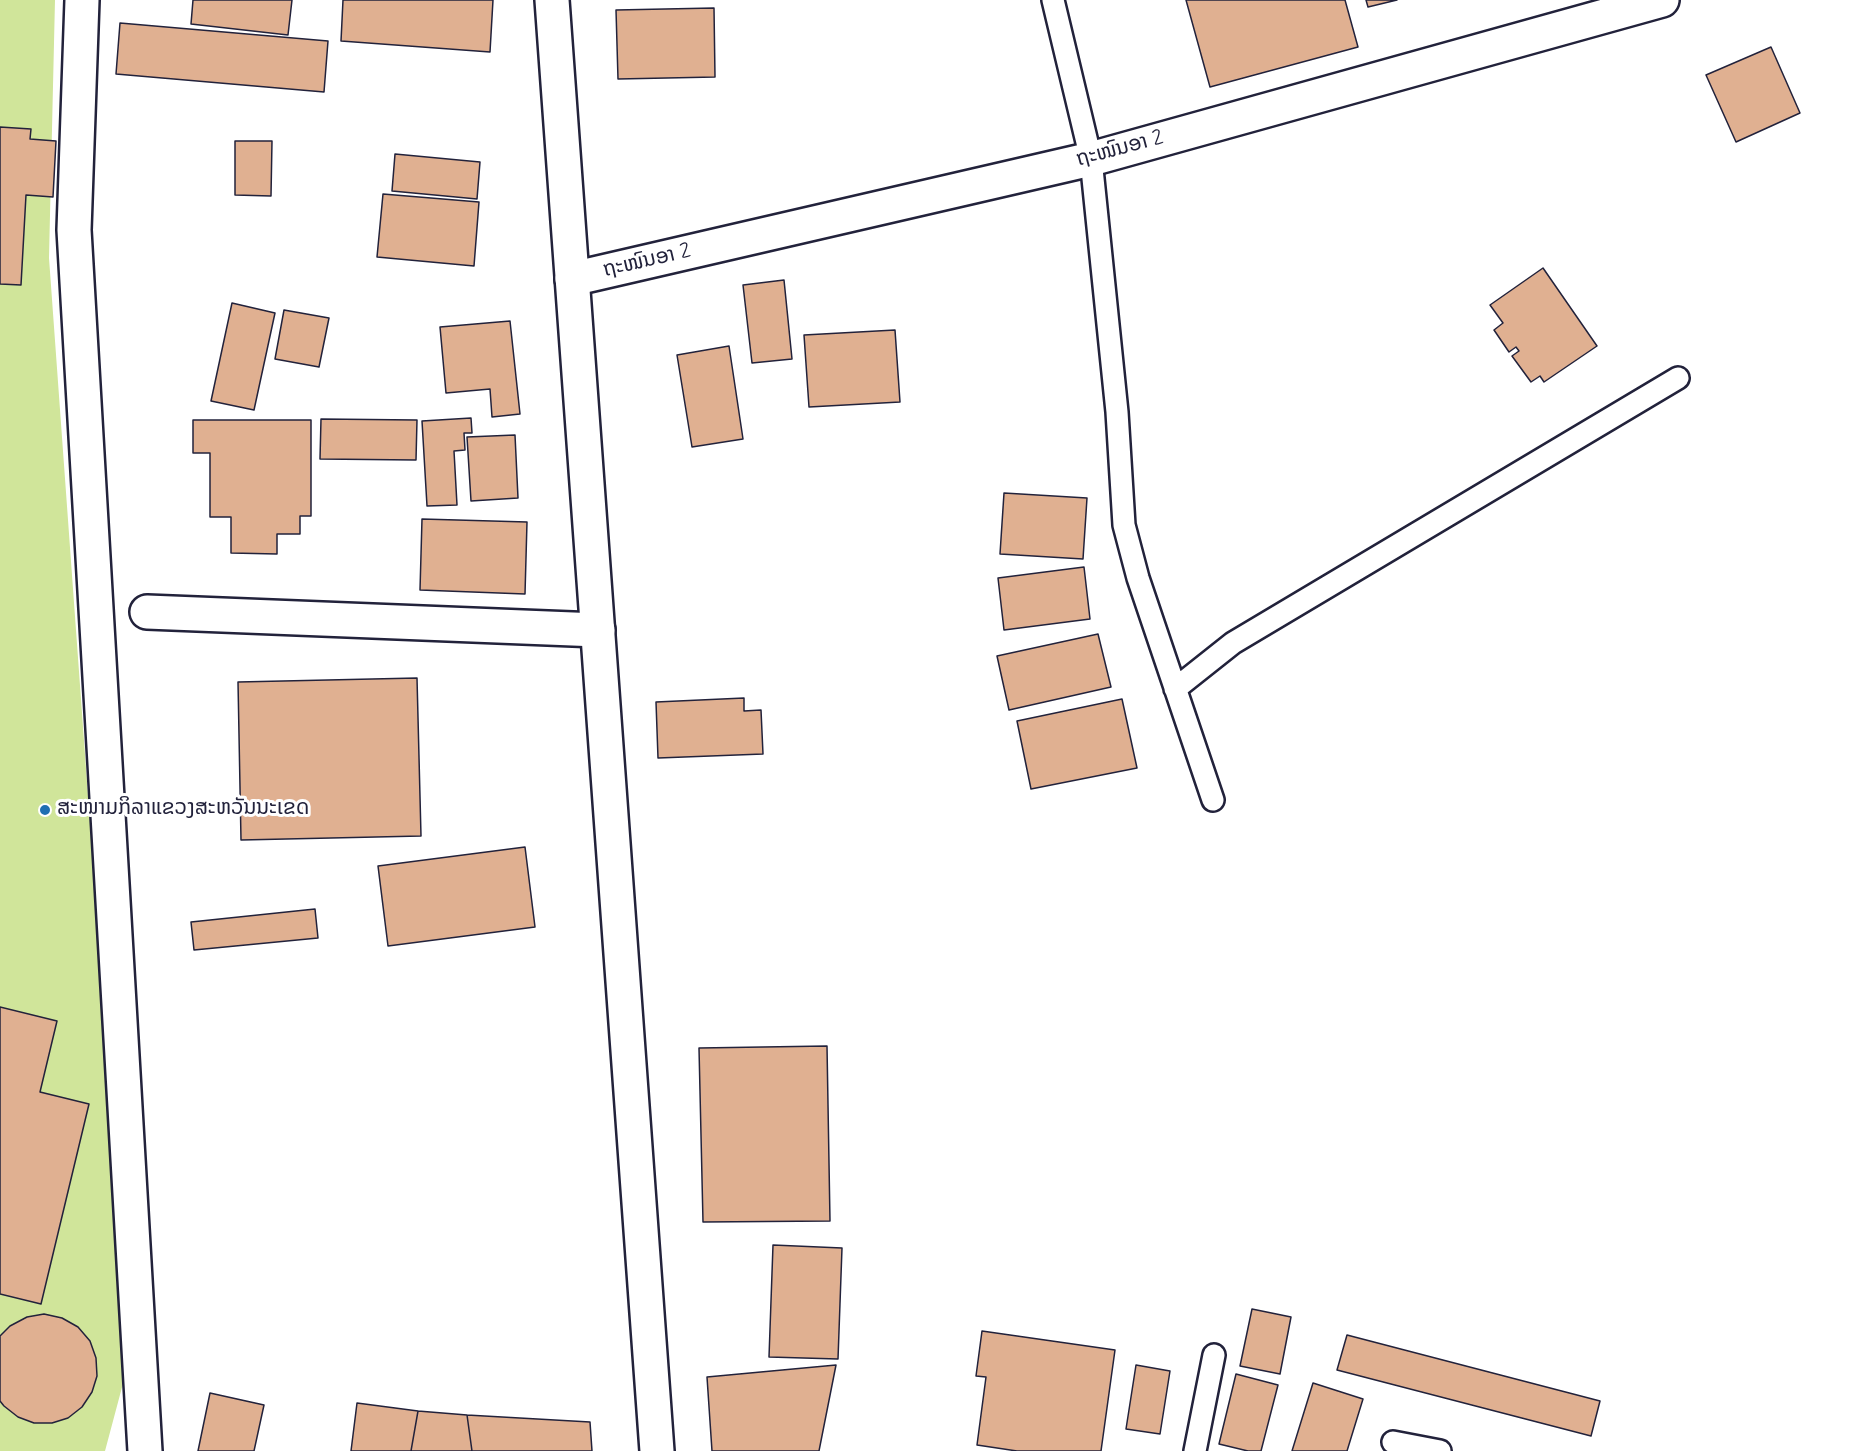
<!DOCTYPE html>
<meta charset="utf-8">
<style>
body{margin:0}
canvas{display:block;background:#fff}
</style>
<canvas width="1849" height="1451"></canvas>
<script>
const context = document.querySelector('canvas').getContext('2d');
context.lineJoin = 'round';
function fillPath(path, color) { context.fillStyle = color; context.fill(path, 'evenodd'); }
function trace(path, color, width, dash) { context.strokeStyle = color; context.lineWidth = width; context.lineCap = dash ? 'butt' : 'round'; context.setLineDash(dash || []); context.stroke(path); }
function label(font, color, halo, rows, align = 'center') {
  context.font = font + ' Mynerve,"Noto Sans Lao",sans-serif'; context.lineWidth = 6; context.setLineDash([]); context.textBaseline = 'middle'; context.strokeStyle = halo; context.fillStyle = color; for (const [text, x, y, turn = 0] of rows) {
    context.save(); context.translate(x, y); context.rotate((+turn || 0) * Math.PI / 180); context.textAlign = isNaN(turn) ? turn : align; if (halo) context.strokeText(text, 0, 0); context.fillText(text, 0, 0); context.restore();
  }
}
fillPath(new Path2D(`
 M 0,0 L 55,0 L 49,258 L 129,1361 L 105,1451 L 0,1451 Z`), '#d0e59a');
const building = new Path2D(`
 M 193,0 L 292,0 L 288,35 L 191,24 Z
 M 343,0 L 493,0 L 490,52 L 341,41 Z
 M 1186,0 L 1345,0 L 1358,47 L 1210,87 Z
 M 1366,0 L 1397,0 L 1368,7 Z
 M 714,8 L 715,77 L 618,79 L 616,10 Z
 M 120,23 L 328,41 L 324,92 L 116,74 Z
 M 1771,47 L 1800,113 L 1736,142 L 1706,75 Z
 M 0,127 L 31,129 L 30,139 L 56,141 L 53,197 L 26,195 L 21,285 L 0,284 Z
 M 235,141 L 272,141 L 271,196 L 235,195 Z
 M 395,154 L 480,162 L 477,199 L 392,191 Z
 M 383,194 L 479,202 L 474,266 L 377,257 Z
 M 1543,268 L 1597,346 L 1544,382 L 1540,376 L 1531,382 L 1512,356 L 1519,351 L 1516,347 L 1509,352 L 1494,330 L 1503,323 L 1490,305 Z
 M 784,280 L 792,359 L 752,363 L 743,285 Z
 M 232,303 L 275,313 L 254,410 L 211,401 Z
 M 284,310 L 329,318 L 319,367 L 275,359 Z
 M 510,321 L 520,414 L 492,417 L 490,389 L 446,393 L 440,327 Z
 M 895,330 L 900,402 L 809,407 L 804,335 Z
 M 729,346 L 743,439 L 692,447 L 677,355 Z
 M 471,418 L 472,433 L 464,433 L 465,450 L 454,451 L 457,505 L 427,506 L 422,421 Z
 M 321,419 L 417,420 L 416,460 L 320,459 Z
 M 193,420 L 311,420 L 311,516 L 300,516 L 300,534 L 277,534 L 277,554 L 231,553 L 231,517 L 210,517 L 210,453 L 193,453 Z
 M 515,435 L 518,498 L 471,501 L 467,437 Z
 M 1004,493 L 1087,498 L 1083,559 L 1000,554 Z
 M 422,519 L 527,522 L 525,594 L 420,590 Z
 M 1084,567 L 1090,619 L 1004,630 L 998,578 Z
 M 1098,634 L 1111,687 L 1009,710 L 997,656 Z
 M 417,678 L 421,836 L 241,840 L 238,682 Z
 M 744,698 L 744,711 L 761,710 L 763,754 L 658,758 L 656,702 Z
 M 1122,699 L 1137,768 L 1031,789 L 1017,721 Z
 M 525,847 L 535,927 L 388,946 L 378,866 Z
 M 315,909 L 318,938 L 194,950 L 191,922 Z
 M 0,1007 L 57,1021 L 40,1092 L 89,1104 L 41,1304 L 0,1294 Z
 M 827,1046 L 830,1221 L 703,1222 L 699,1048 Z
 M 773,1245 L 842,1248 L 838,1359 L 769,1357 Z
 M 1252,1309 L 1291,1317 L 1280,1374 L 1240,1366 Z
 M 44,1314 L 62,1318 L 78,1327 L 90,1341 L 96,1358 L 97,1376 L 92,1392 L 82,1407 L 68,1418 L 52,1423 L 34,1423 L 18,1417 L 4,1406 L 0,1401 L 0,1336 L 10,1326 L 27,1317 Z
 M 982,1331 L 1115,1350 L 1101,1451 L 1017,1451 L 977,1445 L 986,1377 L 976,1376 Z
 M 1347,1335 L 1600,1401 L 1591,1436 L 1337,1370 Z
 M 836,1365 L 819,1451 L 712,1451 L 707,1377 Z
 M 1136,1365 L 1170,1371 L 1160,1434 L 1126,1429 Z
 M 1236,1374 L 1278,1385 L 1261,1451 L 1248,1451 L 1219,1444 Z
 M 1313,1383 L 1363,1399 L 1347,1451 L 1292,1451 Z
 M 210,1393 L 264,1405 L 254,1451 L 198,1451 Z
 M 357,1403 L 418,1411 L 411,1451 L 351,1451 Z
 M 418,1411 L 467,1415 L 472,1451 L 411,1451 Z
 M 467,1415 L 590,1422 L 592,1451 L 472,1451 Z`);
fillPath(building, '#e0b091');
trace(building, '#22223b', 1.5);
const service = new Path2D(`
 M 1053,0 L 1091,159 L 1117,412 L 1124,525 L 1138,578 L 1213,800
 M 1175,689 L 1233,643 L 1678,378
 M 1393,1442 L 1440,1451
 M 1195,1451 L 1214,1355`);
const minor = new Path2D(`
 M 82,0 L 74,230 L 145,1451
 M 572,279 L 1091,159 L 1662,0
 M 147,612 L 598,630`);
const tertiary = new Path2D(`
 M 552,0 L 657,1451`);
trace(service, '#22223b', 26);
trace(minor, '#22223b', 38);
trace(tertiary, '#22223b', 38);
trace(service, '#fff', 21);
trace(minor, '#fff', 33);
trace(tertiary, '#fff', 33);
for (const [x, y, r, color] of [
 [45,810,6,"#1f6fb2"]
]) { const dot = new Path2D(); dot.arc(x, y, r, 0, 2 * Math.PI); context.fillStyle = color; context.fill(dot); trace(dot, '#fff', 2); }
label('21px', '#22223b', '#fff', [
 ["ຖະໜົນອາ 2",1120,150,-15],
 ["ຖະໜົນອາ 2",647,262,-13]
]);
label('21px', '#22223b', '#fff', [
 ["ສະໜາມກິລາແຂວງສະຫວັນນະເຂດ",57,810]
], 'left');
</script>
